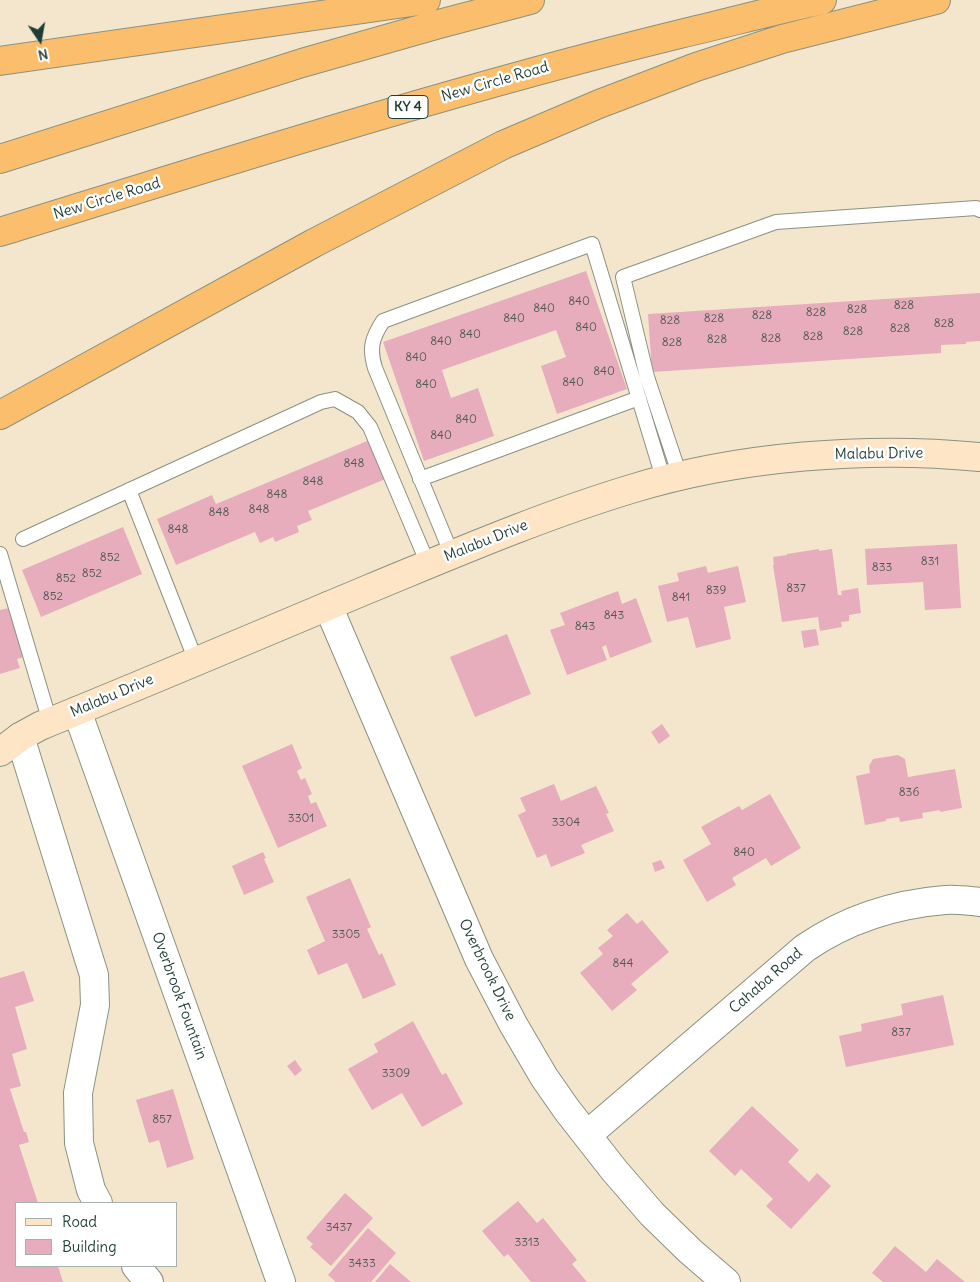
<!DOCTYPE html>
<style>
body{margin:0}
#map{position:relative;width:980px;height:1282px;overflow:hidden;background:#f3e6cc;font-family:Delius,sans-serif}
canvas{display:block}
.legend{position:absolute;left:15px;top:1202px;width:162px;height:65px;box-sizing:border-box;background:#fff;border:1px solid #a5b1ae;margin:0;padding:6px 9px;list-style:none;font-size:15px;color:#1f3d34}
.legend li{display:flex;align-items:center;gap:10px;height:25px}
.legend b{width:25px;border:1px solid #a5b1ae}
.north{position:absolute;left:15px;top:15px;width:50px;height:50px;-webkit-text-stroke:4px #fff;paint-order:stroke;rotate:168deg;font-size:14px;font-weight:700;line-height:20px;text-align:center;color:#1f3d34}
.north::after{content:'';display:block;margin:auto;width:18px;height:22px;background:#1f3d34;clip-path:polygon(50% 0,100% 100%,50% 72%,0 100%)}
</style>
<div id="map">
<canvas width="980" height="1282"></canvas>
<ul class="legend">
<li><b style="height:6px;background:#fde5c5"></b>Road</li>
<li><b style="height:14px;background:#e7adbd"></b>Building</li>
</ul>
<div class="north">N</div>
</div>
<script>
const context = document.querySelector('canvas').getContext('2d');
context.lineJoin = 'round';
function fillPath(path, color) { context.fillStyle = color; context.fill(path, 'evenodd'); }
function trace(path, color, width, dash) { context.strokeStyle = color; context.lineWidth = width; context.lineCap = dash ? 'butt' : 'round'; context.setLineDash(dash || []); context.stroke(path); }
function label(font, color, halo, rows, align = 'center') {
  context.font = font + ' Delius,sans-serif'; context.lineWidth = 5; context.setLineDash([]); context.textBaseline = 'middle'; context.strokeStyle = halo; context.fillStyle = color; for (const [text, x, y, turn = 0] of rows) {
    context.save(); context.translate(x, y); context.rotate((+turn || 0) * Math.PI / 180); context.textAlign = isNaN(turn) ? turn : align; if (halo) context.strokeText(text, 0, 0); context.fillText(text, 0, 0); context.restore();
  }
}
fillPath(new Path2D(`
 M 586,271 L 627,389 L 557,414 L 541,366 L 566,357 L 556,330 L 442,370 L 451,398 L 478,388 L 494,436 L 424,461 L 383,342 Z
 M 980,293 L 980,341 L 966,342 L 966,344 L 941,345 L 941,353 L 652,372 L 648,314 Z
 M 372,439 L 388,478 L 308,511 L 312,520 L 297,526 L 299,532 L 275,542 L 273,537 L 260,543 L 255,532 L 176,565 L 157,519 L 212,495 L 216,504 Z
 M 123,527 L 142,574 L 41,617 L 22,570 Z
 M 957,544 L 961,608 L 925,610 L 923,582 L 867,585 L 865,549 Z
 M 819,549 L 819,551 L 832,549 L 838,595 L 842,595 L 841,591 L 858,588 L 861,613 L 849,615 L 849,621 L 841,622 L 842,627 L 820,631 L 818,617 L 782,622 L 773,565 L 774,565 L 773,557 L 787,555 L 787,554 Z
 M 706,566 L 708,573 L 738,566 L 746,602 L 724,607 L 731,639 L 696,648 L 688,617 L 667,622 L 658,586 L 679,581 L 677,573 Z
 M 618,591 L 622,604 L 636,598 L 652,642 L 610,658 L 606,645 L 602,647 L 607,660 L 567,675 L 550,630 L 565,625 L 560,613 Z
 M 9,608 L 25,657 L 17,659 L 20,668 L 0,674 L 0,610 Z
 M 816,629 L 819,645 L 804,648 L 801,631 Z
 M 507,634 L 531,694 L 475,717 L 450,657 Z
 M 662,724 L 670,736 L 659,744 L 651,732 Z
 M 292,744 L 302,768 L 297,771 L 301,780 L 305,778 L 312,794 L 308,796 L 311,804 L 316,802 L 327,826 L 278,848 L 242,766 Z
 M 898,755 L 905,759 L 908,777 L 955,769 L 962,808 L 940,812 L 940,810 L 922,813 L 923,818 L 900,822 L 899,817 L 886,819 L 886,821 L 865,825 L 856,776 L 870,773 L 869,766 L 873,759 Z
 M 554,784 L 561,801 L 596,786 L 609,813 L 606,814 L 614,831 L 581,845 L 585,853 L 551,867 L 546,854 L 537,858 L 518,815 L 526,811 L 520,798 Z
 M 770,794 L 801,848 L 771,866 L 766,858 L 732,878 L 736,885 L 707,902 L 683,860 L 711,844 L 701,827 L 739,806 L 742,810 Z
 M 263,852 L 266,858 L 264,859 L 274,882 L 244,895 L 232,866 Z
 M 661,860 L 665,868 L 655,872 L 652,863 Z
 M 350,878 L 371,927 L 367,929 L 379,955 L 382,953 L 396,985 L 363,999 L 347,963 L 318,975 L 307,950 L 325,941 L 306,897 Z
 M 627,913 L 637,924 L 642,920 L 669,952 L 631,984 L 637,990 L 612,1011 L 580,973 L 603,954 L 598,948 L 613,936 L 607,930 Z
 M 24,971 L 34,1001 L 15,1007 L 27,1049 L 12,1054 L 21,1086 L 10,1089 L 24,1132 L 26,1132 L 29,1142 L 19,1145 L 38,1203 L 16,1203 L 16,1266 L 58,1266 L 63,1282 L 0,1282 L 0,978 Z
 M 943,995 L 954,1045 L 846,1067 L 839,1036 L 862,1031 L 861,1024 L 903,1015 L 901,1004 Z
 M 413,1021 L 442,1075 L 446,1073 L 463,1104 L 422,1127 L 402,1093 L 372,1110 L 348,1069 L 378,1052 L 374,1044 Z
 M 295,1060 L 302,1070 L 295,1076 L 287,1066 Z
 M 173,1089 L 194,1159 L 167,1168 L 159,1140 L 149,1143 L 136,1100 Z
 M 752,1106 L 799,1150 L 788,1162 L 809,1182 L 817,1173 L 831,1186 L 791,1229 L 766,1206 L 773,1199 L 741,1169 L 735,1176 L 709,1151 Z
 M 345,1193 L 373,1218 L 331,1266 L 310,1247 L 313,1244 L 306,1238 Z
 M 518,1201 L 537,1223 L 543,1218 L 577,1260 L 572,1264 L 587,1282 L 531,1282 L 508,1254 L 504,1257 L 482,1231 Z
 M 368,1228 L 396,1253 L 371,1282 L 334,1282 L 335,1281 L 328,1275 Z
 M 895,1246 L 926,1272 L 937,1259 L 965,1282 L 883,1282 L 872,1273 Z
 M 390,1264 L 411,1282 L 375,1282 Z`), '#e7adbd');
const lane = new Path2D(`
 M 680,476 L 647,377 L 623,277 L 776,222 L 976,208 L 980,210
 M 420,479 L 639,398
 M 129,490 L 196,661
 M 23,539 L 321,402 L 335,399 L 358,412 L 370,427 L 428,564
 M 0,554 L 50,722
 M 452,555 L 375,368 C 369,348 372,338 383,321 L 592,244 L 664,481`);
const street = new Path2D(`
 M 328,606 L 479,959 L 513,1024 L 544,1077 L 567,1110 L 614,1170 L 652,1214 L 690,1251 L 726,1282
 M 77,711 L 281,1282
 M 20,737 L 94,975 L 95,1005 L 78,1093 L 79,1143 L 91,1190 L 98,1203
 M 587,1135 L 805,948 C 846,920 895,904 945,900 C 957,899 969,901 980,902
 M 136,1266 L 149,1282`);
const secondary = new Path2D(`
 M 0,752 L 20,737 L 40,726 C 151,681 261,634 371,588 C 456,553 542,516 631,489 C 738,456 868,446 980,457`);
const highway = new Path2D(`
 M 0,61 L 426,0
 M 0,159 L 302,63 L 439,24 L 530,0
 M 0,232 C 226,162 451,90 680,34 C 727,23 775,10 822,0
 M 0,415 L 314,243 L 503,145 L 599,104 L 696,67 L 782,39 L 936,0`);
trace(lane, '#899280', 16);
trace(street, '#899280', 30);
trace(secondary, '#899280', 30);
trace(highway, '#899280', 30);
trace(lane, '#fff', 14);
trace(street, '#fff', 28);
trace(secondary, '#fde5c5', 28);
trace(highway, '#fabe6d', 28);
label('12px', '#515956', null, [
 ["840",579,302],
 ["828",904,306],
 ["840",544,309],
 ["828",857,310],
 ["828",816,313],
 ["828",762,316],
 ["840",514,319],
 ["828",714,319],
 ["828",670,321],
 ["828",944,324],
 ["840",586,328],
 ["828",900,329],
 ["828",853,332],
 ["840",470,335],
 ["828",813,337],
 ["828",771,339],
 ["828",717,340],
 ["840",441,342],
 ["828",672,343],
 ["840",416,358],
 ["840",604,372],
 ["840",573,383],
 ["840",426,385],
 ["840",466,420],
 ["840",441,436],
 ["848",354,464],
 ["848",313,482],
 ["848",277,495],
 ["848",259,510],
 ["848",219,513],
 ["848",178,530],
 ["852",110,558],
 ["831",930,562],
 ["833",882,568],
 ["852",92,574],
 ["852",66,579],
 ["837",796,589],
 ["839",716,591],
 ["852",53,597],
 ["841",681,598],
 ["843",614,616],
 ["843",585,627],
 ["836",909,793],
 ["3301",301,819],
 ["3304",566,823],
 ["840",744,853],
 ["3305",346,935],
 ["844",623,964],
 ["837",901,1033],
 ["3309",396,1074],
 ["857",162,1120],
 ["3437",339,1228],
 ["3313",527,1243],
 ["3433",362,1264]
]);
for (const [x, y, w] of [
 [408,107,40]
]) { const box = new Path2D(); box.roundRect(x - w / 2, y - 11.5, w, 23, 4); context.fillStyle = '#fff'; context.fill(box); trace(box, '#1f3d34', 1); }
label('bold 14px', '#1f3d34', null, [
 ["KY 4",408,107]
]);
label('15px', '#1f3d34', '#fff', [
 ["New Circle Road",495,82,-16],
 ["New Circle Road",107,199,-17],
 ["Malabu Drive",879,454,-1],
 ["Malabu Drive",486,541,-22],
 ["Malabu Drive",112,696,-23],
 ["Overbrook Drive",487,970,64],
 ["Cahaba Road",766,981,-41],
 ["Overbrook Fountain",179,996,70]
]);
</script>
